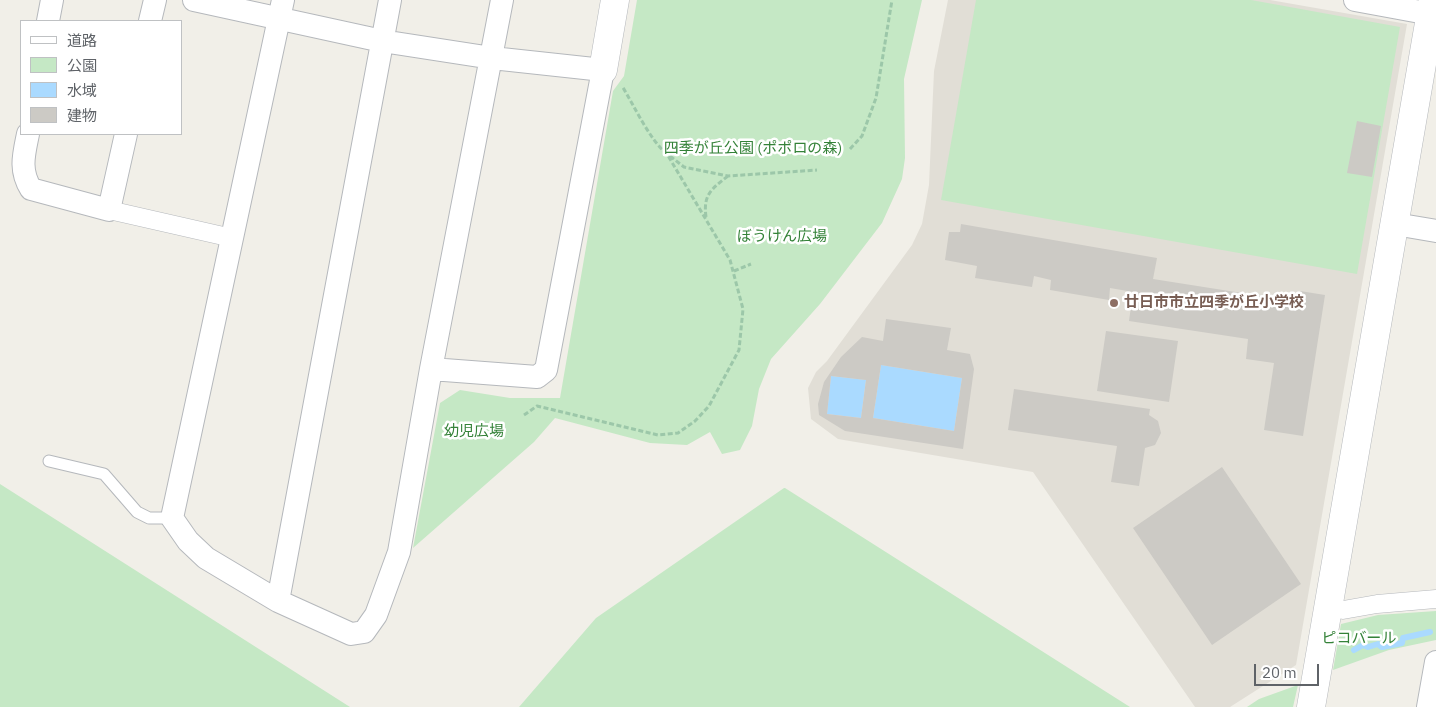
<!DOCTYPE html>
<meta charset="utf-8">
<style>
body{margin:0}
#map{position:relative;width:1436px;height:707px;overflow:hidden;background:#f1efe8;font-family:"IBM Plex Sans","Noto Sans JP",sans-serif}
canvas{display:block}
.legend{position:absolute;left:20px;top:20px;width:162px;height:115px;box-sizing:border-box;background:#fff;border:1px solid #bfc1c3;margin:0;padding:6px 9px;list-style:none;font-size:15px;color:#5f6368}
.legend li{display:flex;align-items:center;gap:10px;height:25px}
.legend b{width:25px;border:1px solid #bfc1c3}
.scale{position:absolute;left:1254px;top:664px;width:65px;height:22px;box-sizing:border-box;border:2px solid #5f6368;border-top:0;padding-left:6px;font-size:15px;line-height:18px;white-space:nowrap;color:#5f6368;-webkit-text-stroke:4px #fff;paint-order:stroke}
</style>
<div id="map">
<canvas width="1436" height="707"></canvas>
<ul class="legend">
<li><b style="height:6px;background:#fff"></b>道路</li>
<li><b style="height:14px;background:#c5e8c5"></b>公園</li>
<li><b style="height:14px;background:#aadaff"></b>水域</li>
<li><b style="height:14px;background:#cccac5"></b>建物</li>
</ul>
<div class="scale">20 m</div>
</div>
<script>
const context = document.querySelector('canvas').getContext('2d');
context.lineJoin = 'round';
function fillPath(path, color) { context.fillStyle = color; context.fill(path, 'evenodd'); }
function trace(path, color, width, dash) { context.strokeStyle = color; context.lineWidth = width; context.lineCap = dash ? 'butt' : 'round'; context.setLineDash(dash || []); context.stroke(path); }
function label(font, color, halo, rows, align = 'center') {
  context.font = font + ' "IBM Plex Sans","Noto Sans JP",sans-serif'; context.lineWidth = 5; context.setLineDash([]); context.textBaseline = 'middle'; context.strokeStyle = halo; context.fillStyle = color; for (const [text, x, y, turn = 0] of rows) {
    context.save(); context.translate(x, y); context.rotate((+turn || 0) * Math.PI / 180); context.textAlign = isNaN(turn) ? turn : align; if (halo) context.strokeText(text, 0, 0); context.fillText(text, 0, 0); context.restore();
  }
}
fillPath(new Path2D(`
 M 948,0 L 1270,0 L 1407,24 L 1296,665 L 1230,707 L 1195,707 L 1033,472 L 838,439 L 811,419 L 808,388 L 816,372 L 827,361 L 912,245 L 922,224 L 929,185 L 934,71 Z`), '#e1ded6');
fillPath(new Path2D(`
 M 637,0 L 922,0 L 904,79 L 905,158 L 902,179 L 882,223 L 820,304 L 771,359 L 759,389 L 752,426 L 740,450 L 722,454 L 710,432 L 687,445 L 650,443 L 555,418 L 534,442 L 413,548 L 440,403 L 460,390 L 510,398 L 560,398 L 613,91 L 624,76 Z
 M 976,0 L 1251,0 L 1400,27 L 1357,274 L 941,200 Z
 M 0,484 L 350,707 L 0,707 Z
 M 784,488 L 785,488 L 1130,707 L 519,707 L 596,618 Z
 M 1436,611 L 1436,640 L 1389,650 L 1333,670 L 1341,624 L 1378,615 Z
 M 1298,685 L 1293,707 L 1247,707 L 1259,699 Z`), '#c5e8c5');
fillPath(new Path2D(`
 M 881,365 L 962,378 L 954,431 L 873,418 Z
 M 831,376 L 866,380 L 861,418 L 827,414 Z`), '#aadaff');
trace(new Path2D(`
 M 1354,650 L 1363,645 L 1368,647 L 1378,644 L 1382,647 L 1402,643 L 1403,638 L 1430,632`), '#aadaff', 6);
fillPath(new Path2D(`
 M 1357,121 L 1381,126 L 1372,177 L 1347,173 Z
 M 961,224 L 1157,258 L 1153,279 L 1299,302 L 1300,291 L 1325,295 L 1303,436 L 1264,430 L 1274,363 L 1246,359 L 1248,339 L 1129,321 L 1133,292 L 1110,288 L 1109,300 L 1050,290 L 1051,280 L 1034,276 L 1032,287 L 975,278 L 977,266 L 945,260 L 949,232 L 960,232 Z
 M 886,319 L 951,328 L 947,350 L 970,354 L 974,369 L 963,449 L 845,431 L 819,415 L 818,404 L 824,382 L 841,357 L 862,337 L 883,341 ZM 881,365 L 962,378 L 954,431 L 873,418 ZM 831,376 L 866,380 L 861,418 L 827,414 Z
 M 1106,331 L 1178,341 L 1169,402 L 1097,391 Z
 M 1014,389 L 1150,409 L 1149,415 L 1158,421 L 1161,433 L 1155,445 L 1145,448 L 1139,486 L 1111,482 L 1117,446 L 1008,430 Z
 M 1222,467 L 1301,584 L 1212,645 L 1133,528 Z`), '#cccac5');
const service = new Path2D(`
 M 49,461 L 104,474 L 137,512 L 149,518 L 172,518`);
const pedestrian = new Path2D(`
 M 109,210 L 232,238
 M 1343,610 L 1377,604 L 1436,599`);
const minor = new Path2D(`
 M 194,0 L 382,41 L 492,58 L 603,70 L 546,370 L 537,377 L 431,369
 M 283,0 L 172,518 L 188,541 L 206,558 L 278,601 L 351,634 L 364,632 L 376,615 L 399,552 L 431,369 L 502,0
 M 1355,0 L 1431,14
 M 48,21 L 52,0
 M 150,21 L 155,0
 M 28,134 C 24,154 19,170 31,189 L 109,210 L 126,134
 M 1395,224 L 1436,231
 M 278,601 L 390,0
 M 1428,707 L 1436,662`);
const tertiary = new Path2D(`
 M 603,70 L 615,0
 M 1311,707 L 1433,0`);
trace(service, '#b5b8bc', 13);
trace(pedestrian, '#b5b8bc', 19);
trace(minor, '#b5b8bc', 24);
trace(tertiary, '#b5b8bc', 29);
trace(new Path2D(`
 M 850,149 L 862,136 L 876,98 L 892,0
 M 670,156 L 684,167 L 728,176 L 817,170
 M 706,217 C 703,195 711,189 728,176
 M 734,271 L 751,264
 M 524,415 L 537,406 L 658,435 L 678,433 L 695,421 L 709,406 L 739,350 L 743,309 L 730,260 L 667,154 C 649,139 635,107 622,86`), '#9cc7a9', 3, [5, 2.5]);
trace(service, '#fff', 11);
trace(pedestrian, '#fff', 18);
trace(minor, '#fff', 22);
trace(tertiary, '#fff', 28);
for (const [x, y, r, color] of [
 [1114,303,5,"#8d6e63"]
]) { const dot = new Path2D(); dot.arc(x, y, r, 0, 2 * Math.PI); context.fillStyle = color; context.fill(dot); trace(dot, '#fff', 2); }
label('15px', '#348238', '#fff', [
 ["四季が丘公園 (ポポロの森)",753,149],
 ["ぼうけん広場",782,237],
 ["幼児広場",474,432],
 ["ピコバール",1359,639]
]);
label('bold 15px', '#785e54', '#fff', [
 ["廿日市市立四季が丘小学校",1124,303]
], 'left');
</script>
